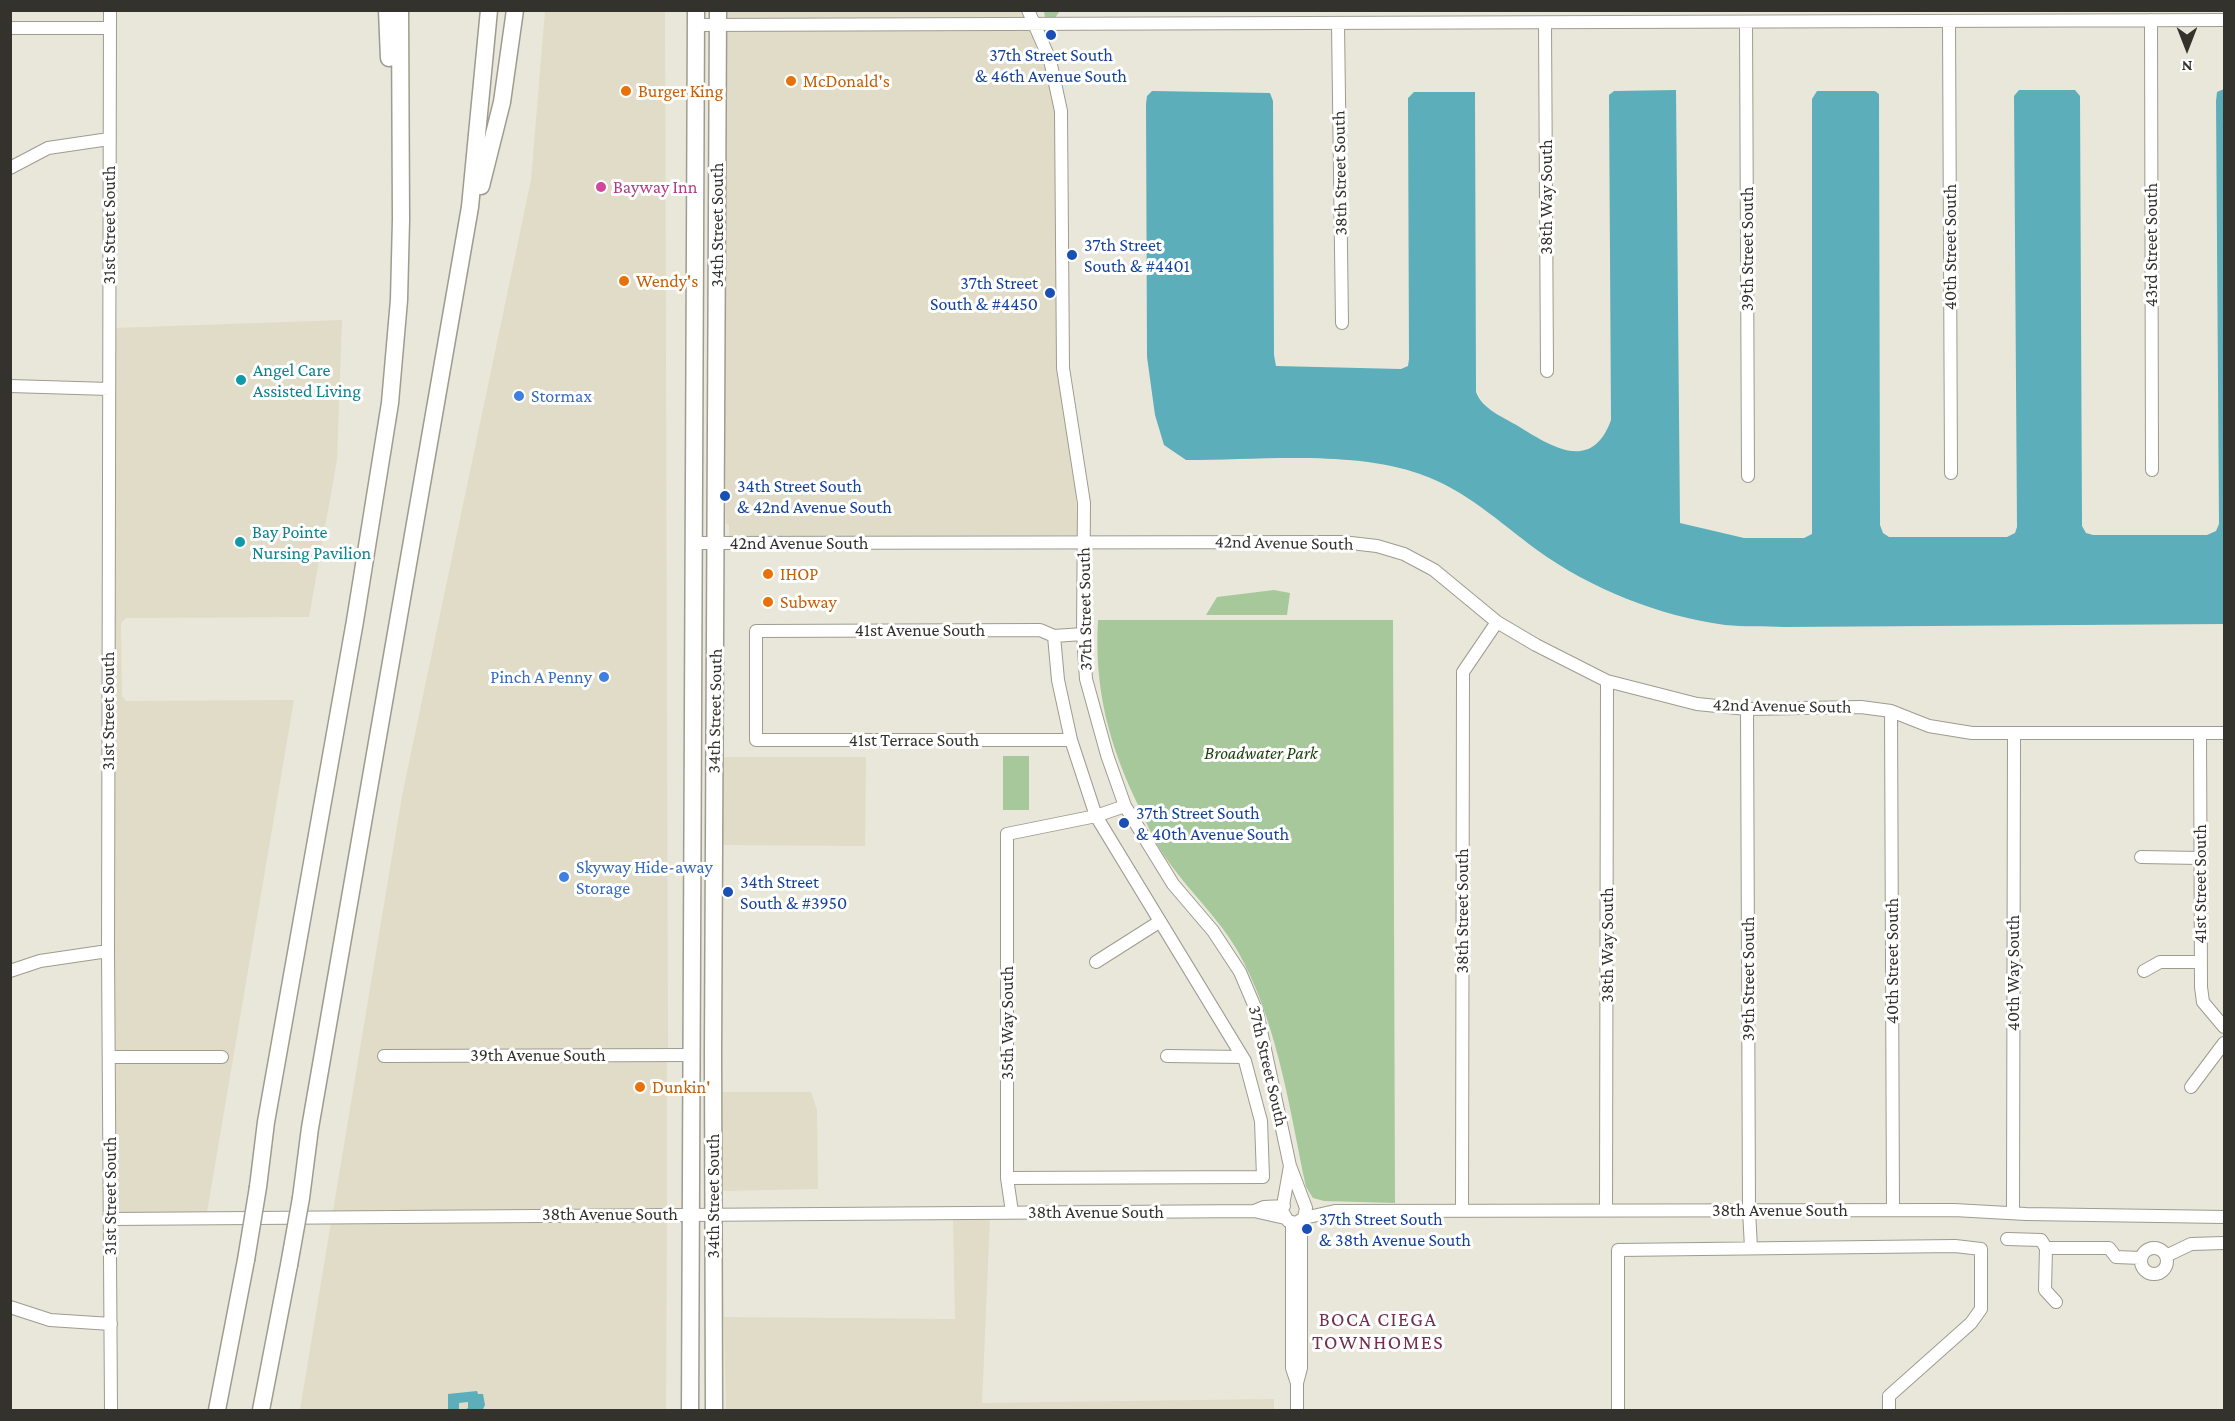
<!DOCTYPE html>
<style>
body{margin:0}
#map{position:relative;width:2235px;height:1421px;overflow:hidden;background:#e9e7da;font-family:"Crimson Pro",serif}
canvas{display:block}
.frame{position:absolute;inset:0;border:12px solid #33322d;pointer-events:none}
.north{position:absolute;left:2157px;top:18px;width:60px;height:60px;-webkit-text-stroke:4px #fff;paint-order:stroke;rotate:180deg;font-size:16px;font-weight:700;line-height:24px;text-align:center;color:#33322d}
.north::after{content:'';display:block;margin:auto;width:21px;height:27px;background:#33322d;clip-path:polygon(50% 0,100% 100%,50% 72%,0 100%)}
</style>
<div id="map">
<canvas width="2235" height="1421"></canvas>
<div class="frame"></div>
<div class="north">N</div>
</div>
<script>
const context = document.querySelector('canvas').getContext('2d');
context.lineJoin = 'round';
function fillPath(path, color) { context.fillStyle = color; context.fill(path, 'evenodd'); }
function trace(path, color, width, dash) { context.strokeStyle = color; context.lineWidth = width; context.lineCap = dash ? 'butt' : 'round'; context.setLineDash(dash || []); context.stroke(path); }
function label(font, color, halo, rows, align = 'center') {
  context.font = font + ' "Crimson Pro",serif'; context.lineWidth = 6; context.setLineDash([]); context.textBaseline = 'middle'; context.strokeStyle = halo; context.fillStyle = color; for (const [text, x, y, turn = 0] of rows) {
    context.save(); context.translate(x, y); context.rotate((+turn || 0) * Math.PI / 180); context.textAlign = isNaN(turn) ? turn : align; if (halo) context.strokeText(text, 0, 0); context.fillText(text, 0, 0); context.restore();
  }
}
fillPath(new Path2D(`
 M 545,11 L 665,11 L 668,1049 L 380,1050 L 379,1061 L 667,1060 L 667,1208 L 333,1211 L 402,796 L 531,180 Z
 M 723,12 L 1023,12 L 1026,18 L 723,19 Z
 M 1033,29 L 1045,62 L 1056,111 L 1058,368 L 1074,466 L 1078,535 L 729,537 L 729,525 L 726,524 L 723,31 Z
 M 342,320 L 337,460 L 309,617 L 126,618 L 121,623 L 122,696 L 126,701 L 294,700 L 207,1212 L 115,1213 L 114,1063 L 227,1062 L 227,1051 L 114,1051 L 115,328 Z
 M 723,757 L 866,757 L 865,846 L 723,845 Z
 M 723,1092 L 811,1092 L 817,1110 L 818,1189 L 723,1191 Z
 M 953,1218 L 990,1218 L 982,1403 L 1274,1399 L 1274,1410 L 726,1410 L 724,1317 L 955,1319 Z
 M 667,1219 L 666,1410 L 300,1410 L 331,1222 Z`), '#e0dcc7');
fillPath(new Path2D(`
 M 1268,10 L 1059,12 L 1055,18 L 1045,18 L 1044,11 Z
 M 1274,590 L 1290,593 L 1287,615 L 1206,615 L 1217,597 Z
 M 1098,620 L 1393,620 L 1395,1203 L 1324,1201 L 1313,1198 L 1306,1187 C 1290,1111 1279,1032 1244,963 C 1226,925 1192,895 1168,861 C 1156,845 1148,826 1140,809 C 1109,746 1094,690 1098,620 Z
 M 1003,756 L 1029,756 L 1029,810 L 1003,810 Z`), '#a7c89b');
fillPath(new Path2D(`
 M 2224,89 L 2224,624 L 1784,627 C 1765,626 1744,627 1725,625 C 1659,616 1591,589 1537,550 C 1499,522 1466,490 1420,474 C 1353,450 1258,460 1186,460 L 1164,445 L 1155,415 L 1147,357 L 1146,104 L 1147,96 L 1152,91 L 1270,93 L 1273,101 L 1274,355 L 1276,366 L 1401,369 L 1408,366 L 1409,359 L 1408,98 L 1414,92 L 1475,92 L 1476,392 C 1482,409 1503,417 1518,426 C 1552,447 1592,473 1611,420 L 1609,95 L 1614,91 L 1676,90 L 1680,523 L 1744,538 L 1804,538 L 1812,534 L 1812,99 L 1817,91 L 1875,91 L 1879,94 L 1880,525 L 1883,533 L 1889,537 L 2007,537 L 2015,533 L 2017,527 L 2014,96 L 2019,90 L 2075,90 L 2080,96 L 2082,526 L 2086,533 L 2093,535 L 2207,535 L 2216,531 L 2219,524 L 2216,101 L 2217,92 Z
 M 477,1391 L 478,1394 L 483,1394 L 485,1405 L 483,1409 L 465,1410 L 468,1408 L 468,1402 L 459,1403 L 459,1410 L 448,1410 L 448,1394 Z`), '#5caeba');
const minor = new Path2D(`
 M 110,10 L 108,951 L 111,1410
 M 1028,10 L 1050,60 L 1061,111 L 1063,368 L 1084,503 L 1083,634 L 1086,679 L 1107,755 L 1125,806 L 1173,884 L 1213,931 L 1240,972 L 1257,1012 L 1290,1166 L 1306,1208 L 1304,1218 L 1296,1223 L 1288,1221 L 1282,1211 L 1290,1166
 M 2151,20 L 2152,470
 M 1746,22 L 1748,476
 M 1949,22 L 1951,473
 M 1545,23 L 1547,371
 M 1338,24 L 1342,323
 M 696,25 L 2224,20
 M 10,28 L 110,28
 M 10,168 L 48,148 L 109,139
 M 10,386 L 109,389
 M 695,543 L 1342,542 L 1377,546 L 1404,554 L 1434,570 L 1497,622 L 1536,645 L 1607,681 L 1697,704 L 1747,709 L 1861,707 L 1891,711 L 1929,726 L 1972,733 L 2224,733
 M 1747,709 L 1749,1210 L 1751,1248
 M 1891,711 L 1893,1210
 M 2200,733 L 2201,987 L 2203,1002 L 2224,1027
 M 1071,740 L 756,740 L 756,631 L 1040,630 L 1054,636 L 1083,634
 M 2141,857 L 2200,858
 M 1096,962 L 1159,922
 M 10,971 L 40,961 L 108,951
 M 2144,971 L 2160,962 L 2200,962
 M 384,1056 L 691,1055
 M 1167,1056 L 1242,1057
 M 109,1057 L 222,1057
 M 2191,1087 L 2224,1043
 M 1007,1178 L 1263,1177 L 1261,1121 L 1245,1061 L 1096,816 L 1071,740 L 1058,680 L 1054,636
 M 1606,1210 L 1607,681
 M 1254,1211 L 1264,1207 L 1284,1206
 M 1462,1211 L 1463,672 L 1497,622
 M 2013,1211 L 2014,735
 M 1012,1212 L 1007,1178 L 1007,834 L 1096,816 L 1125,806
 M 1304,1218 L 1335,1211 L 1954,1210 L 2026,1214 L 2224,1217
 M 110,1219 L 1254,1211 L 1285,1218
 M 1292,1223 L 1292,1368 L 1297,1383
 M 2007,1239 L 2041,1240 L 2046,1248 L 2045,1290 L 2056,1302
 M2141 1261a13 13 0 1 1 26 0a13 13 0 1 1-26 0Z
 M 2046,1248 L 2109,1248 L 2116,1257 L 2141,1258
 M 2166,1256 L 2191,1244 L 2224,1243
 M 10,1307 L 50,1320 L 111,1324
 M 1297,1410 L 1297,1383 L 1301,1368 L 1301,1221
 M 1618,1410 L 1618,1250 L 1955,1246 L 1981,1249 L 1981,1309 L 1971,1323 L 1889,1396 L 1889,1410`);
const highway = new Path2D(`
 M 387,10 L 389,58
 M 481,186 L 502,102 L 515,10
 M 258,1187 L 266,1122 L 355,621 L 390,403 L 399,300 L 401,220 L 400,10
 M 301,1198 L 310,1128 L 470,207 L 489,10
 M 217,1410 L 246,1260
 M 261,1410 L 289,1265
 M 690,1410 L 696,10
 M 714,1410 L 713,1052 L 718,10`);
trace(minor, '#9e9c8f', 14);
trace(highway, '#9e9c8f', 19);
trace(minor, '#fff', 12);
trace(highway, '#fff', 16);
const highwayBridge = new Path2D(`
 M 246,1260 L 258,1187
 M 289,1265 L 301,1198`);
trace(highwayBridge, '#9e9c8f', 19, []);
trace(highwayBridge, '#fff', 16);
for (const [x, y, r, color] of [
 [1051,35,6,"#1a4fb4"],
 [791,81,6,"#e8710a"],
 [626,91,6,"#e8710a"],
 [601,187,6,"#d1479c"],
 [1072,255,6,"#1a4fb4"],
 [624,281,6,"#e8710a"],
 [1050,293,6,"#1a4fb4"],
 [241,380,6,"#0f9aa8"],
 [519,396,6,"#3f7fe0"],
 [725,496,6,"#1a4fb4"],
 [240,542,6,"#0f9aa8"],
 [768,574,6,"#e8710a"],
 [768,602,6,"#e8710a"],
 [604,677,6,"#3f7fe0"],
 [1124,823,6,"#1a4fb4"],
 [564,877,6,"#3f7fe0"],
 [728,892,6,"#1a4fb4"],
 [640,1087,6,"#e8710a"],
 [1307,1229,6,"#1a4fb4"]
]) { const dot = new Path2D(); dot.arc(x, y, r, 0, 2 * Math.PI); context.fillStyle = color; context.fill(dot); trace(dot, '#fff', 2); }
label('18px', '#164399', '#fff', [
 ["37th Street South",1051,55,"center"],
 ["& 46th Avenue South",1051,76,"center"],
 ["37th Street",1084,245],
 ["South & #4401",1084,266],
 ["37th Street",1038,283,"right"],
 ["South & #4450",1038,304,"right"],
 ["34th Street South",737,486],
 ["& 42nd Avenue South",737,507],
 ["37th Street South",1136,813],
 ["& 40th Avenue South",1136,834],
 ["34th Street",740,882],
 ["South & #3950",740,903],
 ["37th Street South",1319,1219],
 ["& 38th Avenue South",1319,1240]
], 'left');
label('18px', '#c56008', '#fff', [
 ["McDonald's",803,81],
 ["Burger King",638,91],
 ["Wendy's",636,281],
 ["IHOP",780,574],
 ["Subway",780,602],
 ["Dunkin'",652,1087]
], 'left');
label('18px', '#33322d', '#fff', [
 ["38th Street South",1340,173,-91],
 ["38th Way South",1546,197,-90],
 ["31st Street South",109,225,-90],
 ["34th Street South",717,225,-90],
 ["43rd Street South",2151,245,-90],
 ["40th Street South",1950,247,-90],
 ["39th Street South",1747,249,-90],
 ["42nd Avenue South",799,543],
 ["42nd Avenue South",1284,543,1],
 ["37th Street South",1085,609,-91],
 ["41st Avenue South",920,630],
 ["42nd Avenue South",1782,706,1],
 ["31st Street South",108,711,-90],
 ["34th Street South",715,711,-89],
 ["41st Terrace South",914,740],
 ["41st Street South",2200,884,-90],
 ["38th Street South",1462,911,-90],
 ["38th Way South",1607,945,-90],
 ["40th Street South",1892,961,-90],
 ["40th Way South",2013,973,-90],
 ["39th Street South",1748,979,-90],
 ["35th Way South",1007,1023,-90],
 ["39th Avenue South",538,1055],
 ["37th Street South",1268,1066,77],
 ["31st Street South",110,1196,-90],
 ["34th Street South",713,1196,-90],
 ["38th Avenue South",1780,1210],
 ["38th Avenue South",1096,1212],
 ["38th Avenue South",610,1214]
]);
label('18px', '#b23c85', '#fff', [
 ["Bayway Inn",613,187]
], 'left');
label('18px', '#0d838f', '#fff', [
 ["Angel Care",253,370],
 ["Assisted Living",253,391],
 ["Bay Pointe",252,532],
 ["Nursing Pavilion",252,553]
], 'left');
label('18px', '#366cbe', '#fff', [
 ["Stormax",531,396],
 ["Pinch A Penny",592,677,"right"],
 ["Skyway Hide-away",576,867],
 ["Storage",576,888]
], 'left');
label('italic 18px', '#1b3f0a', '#fff', [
 ["Broadwater Park",1261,753]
]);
context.letterSpacing = '1.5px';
label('20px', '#712f4e', '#fff', [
 ["BOCA CIEGA",1378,1320],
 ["TOWNHOMES",1378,1343]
]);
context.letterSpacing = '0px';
</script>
